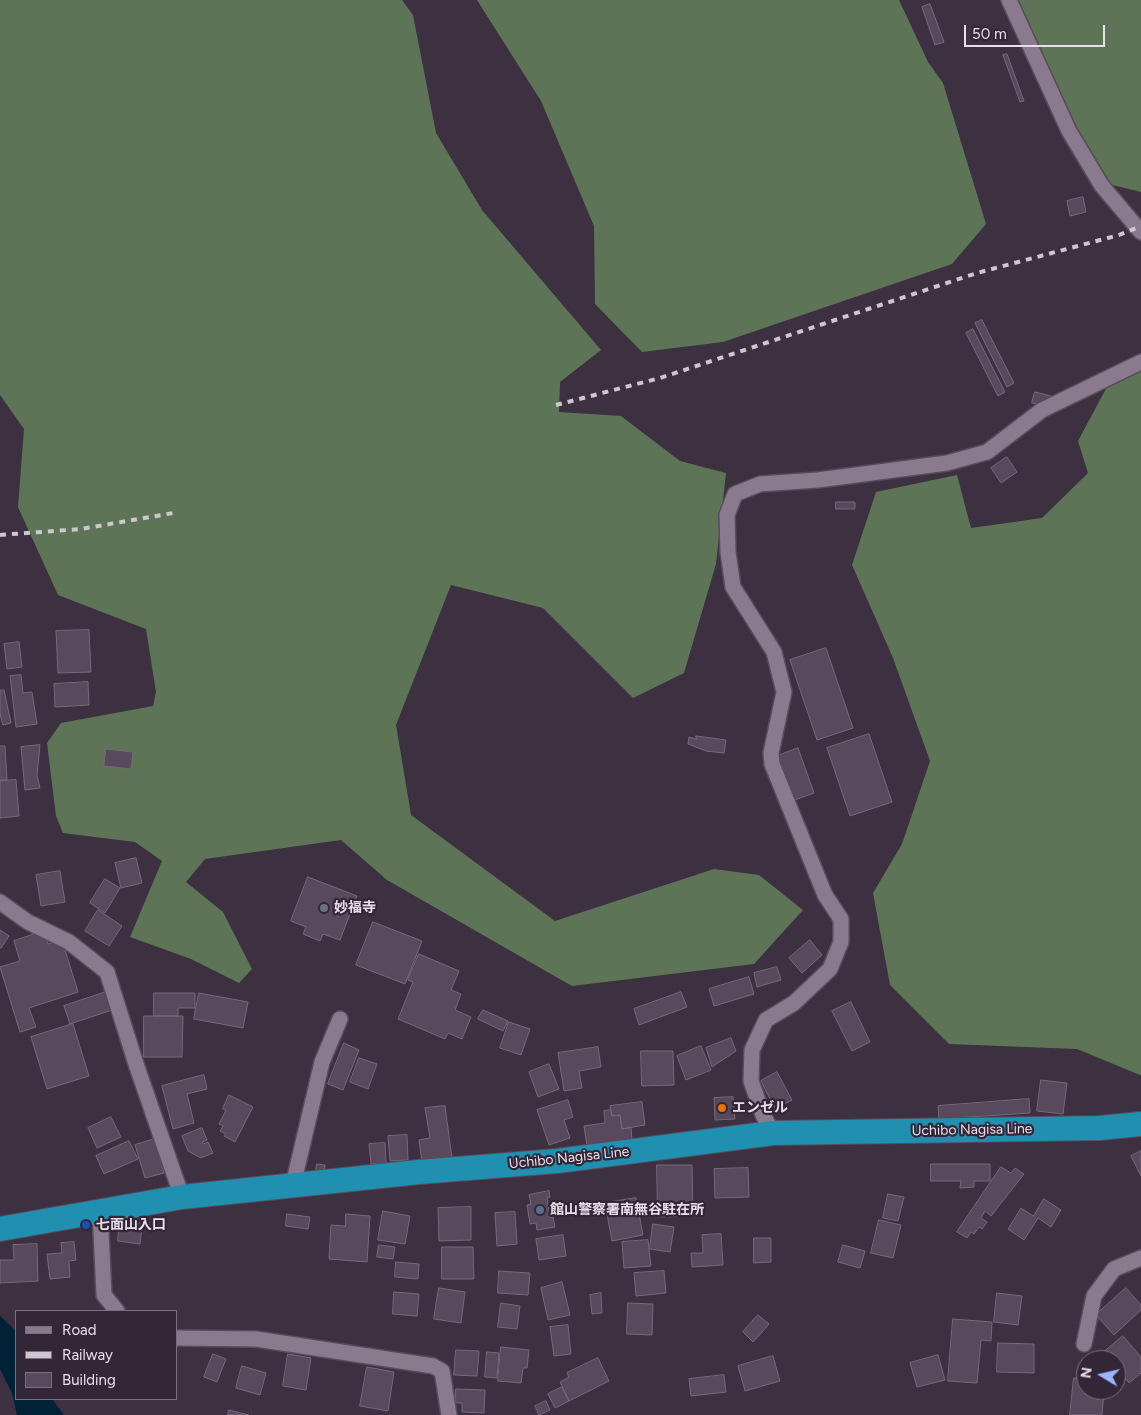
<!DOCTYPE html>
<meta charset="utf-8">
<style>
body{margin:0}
#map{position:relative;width:1141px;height:1415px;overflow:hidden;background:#3d3041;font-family:Figtree,sans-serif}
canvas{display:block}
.legend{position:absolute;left:15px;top:1310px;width:162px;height:90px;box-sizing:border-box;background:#332637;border:1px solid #7b707f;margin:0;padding:6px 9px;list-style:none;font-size:15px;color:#e7dfea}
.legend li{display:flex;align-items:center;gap:10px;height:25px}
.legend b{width:25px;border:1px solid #7b707f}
.north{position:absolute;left:1076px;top:1350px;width:50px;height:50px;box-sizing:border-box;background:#332637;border:1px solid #7b707f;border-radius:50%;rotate:279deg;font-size:14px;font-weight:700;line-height:20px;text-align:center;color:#e7dfea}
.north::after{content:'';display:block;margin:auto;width:18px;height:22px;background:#97b6fd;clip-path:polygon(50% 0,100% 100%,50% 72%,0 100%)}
.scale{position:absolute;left:964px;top:25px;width:141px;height:22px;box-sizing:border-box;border:2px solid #e7dfea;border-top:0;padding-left:6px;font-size:15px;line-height:18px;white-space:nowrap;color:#e7dfea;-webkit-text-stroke:4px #332637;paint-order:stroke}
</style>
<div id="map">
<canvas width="1141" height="1415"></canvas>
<ul class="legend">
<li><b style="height:6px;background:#897a8d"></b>Road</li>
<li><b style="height:6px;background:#cec6d1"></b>Railway</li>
<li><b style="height:14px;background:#58495c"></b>Building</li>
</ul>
<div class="north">N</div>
<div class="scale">50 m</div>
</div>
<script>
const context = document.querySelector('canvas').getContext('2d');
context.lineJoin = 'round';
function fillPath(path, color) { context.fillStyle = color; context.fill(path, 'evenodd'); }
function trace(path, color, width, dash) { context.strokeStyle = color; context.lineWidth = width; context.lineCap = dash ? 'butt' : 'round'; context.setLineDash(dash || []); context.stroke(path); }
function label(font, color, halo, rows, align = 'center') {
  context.font = font + ' Figtree,"Noto Sans JP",sans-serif'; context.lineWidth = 4.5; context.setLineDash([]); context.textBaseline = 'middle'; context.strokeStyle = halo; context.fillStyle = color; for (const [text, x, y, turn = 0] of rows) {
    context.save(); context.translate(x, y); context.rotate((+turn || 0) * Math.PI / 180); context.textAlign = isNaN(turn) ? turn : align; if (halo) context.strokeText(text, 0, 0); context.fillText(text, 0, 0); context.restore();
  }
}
fillPath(new Path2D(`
 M 0,0 L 402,0 L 413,15 L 436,133 L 482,210 L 601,350 L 560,382 L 559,412 L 621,416 L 680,461 L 726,473 L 716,564 L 684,673 L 633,698 L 543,608 L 451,585 L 396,725 L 411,815 L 555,921 L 714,869 L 759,875 L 803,910 L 754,964 L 572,986 L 387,880 L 341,840 L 205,859 L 186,882 L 223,912 L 252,969 L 239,983 L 191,959 L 130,937 L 162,861 L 135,842 L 63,833 L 56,816 L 47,743 L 61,723 L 153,706 L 156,692 L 146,629 L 58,595 L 18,507 L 24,429 L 0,395 Z
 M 477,0 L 899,0 L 928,62 L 943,83 L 986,224 L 952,264 L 723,342 L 642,352 L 595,304 L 594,226 L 541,101 Z
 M 1015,0 L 1141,0 L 1141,192 L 1088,179 Z
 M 1141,368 L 1141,1075 L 1140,1075 L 1077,1049 L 949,1044 L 890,985 L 873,893 L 902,844 L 930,761 L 893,658 L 852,565 L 876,492 L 957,475 L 971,528 L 1042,518 L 1088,473 L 1078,441 L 1108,385 Z`), '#5d7556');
fillPath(new Path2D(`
 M 0,1316 L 16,1331 L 16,1399 L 52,1399 L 64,1415 L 17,1415 L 12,1393 L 0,1369 Z`), '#012137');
const building = new Path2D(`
 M 930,4 L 944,42 L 935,45 L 922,7 Z
 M 1007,54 L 1024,101 L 1020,102 L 1003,55 Z
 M 1083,197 L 1086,212 L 1070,216 L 1067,201 Z
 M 982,320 L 1014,383 L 1007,387 L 975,323 Z
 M 973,329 L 1005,392 L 998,396 L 966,333 Z
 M 1035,392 L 1051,396 L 1048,406 L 1032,403 Z
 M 1007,457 L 1017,472 L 1001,483 L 991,468 Z
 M 836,502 L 855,502 L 855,509 L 836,509 Z
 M 89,630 L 91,672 L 58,673 L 56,631 Z
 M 19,642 L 22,667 L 7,669 L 4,644 Z
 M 826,648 L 853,728 L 817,740 L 790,660 Z
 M 21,675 L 23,693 L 32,692 L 37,724 L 16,727 L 10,676 Z
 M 88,682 L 89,705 L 55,707 L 54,684 Z
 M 4,690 L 11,723 L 3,725 L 0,714 L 0,691 Z
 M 869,734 L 892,802 L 850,816 L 827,748 Z
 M 696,736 L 726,740 L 724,753 L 706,751 L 688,744 L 689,737 L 696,739 Z
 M 40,745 L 37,775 L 40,788 L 25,790 L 21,747 Z
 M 0,746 L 5,746 L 7,780 L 0,780 Z
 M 798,748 L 814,793 L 795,800 L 778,756 Z
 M 106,749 L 133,752 L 131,769 L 104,766 Z
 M 16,780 L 19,816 L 0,818 L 0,781 Z
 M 136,858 L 142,883 L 121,888 L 115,863 Z
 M 60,871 L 65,902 L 41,906 L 36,875 Z
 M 308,877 L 357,896 L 340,940 L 323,934 L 320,941 L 303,934 L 306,927 L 291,921 Z
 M 105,879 L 120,888 L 105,913 L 90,903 Z
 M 98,910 L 122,926 L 109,946 L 85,931 Z
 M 373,922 L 422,941 L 405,984 L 356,965 Z
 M 0,930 L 9,936 L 1,948 L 0,948 Z
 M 44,931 L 48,944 L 62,940 L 78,992 L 29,1008 L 36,1027 L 20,1032 L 0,967 L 20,961 L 14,941 Z
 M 810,940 L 822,955 L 802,973 L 789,958 Z
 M 419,954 L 459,971 L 451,990 L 461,994 L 455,1010 L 471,1017 L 462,1039 L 448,1033 L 445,1039 L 398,1019 L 413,982 L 408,980 Z
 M 777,967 L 781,980 L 757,987 L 754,973 Z
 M 749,977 L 754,994 L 714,1006 L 709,989 Z
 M 109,991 L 115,1009 L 70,1024 L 64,1006 Z
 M 681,992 L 687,1007 L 639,1025 L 634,1009 Z
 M 154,993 L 195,993 L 195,1008 L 178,1008 L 178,1016 L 154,1016 Z
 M 199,993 L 248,1002 L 243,1028 L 194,1019 Z
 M 851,1002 L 870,1042 L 852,1051 L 832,1011 Z
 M 483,1010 L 508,1021 L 503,1031 L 478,1019 Z
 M 144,1016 L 183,1016 L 182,1057 L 144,1057 Z
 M 509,1022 L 530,1029 L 521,1055 L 500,1048 Z
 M 73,1024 L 89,1076 L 47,1089 L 31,1037 Z
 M 731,1038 L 736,1051 L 712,1067 L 706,1048 Z
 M 344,1043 L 359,1050 L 343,1090 L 328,1084 Z
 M 701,1046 L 711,1070 L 686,1080 L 677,1056 Z
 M 598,1047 L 601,1067 L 579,1071 L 582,1088 L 564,1091 L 558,1053 Z
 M 641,1051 L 673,1051 L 674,1085 L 642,1086 Z
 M 359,1058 L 377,1064 L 368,1089 L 350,1082 Z
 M 549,1064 L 559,1089 L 538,1097 L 529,1072 Z
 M 777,1072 L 792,1100 L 775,1109 L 761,1081 Z
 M 204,1075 L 207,1089 L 187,1094 L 194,1123 L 173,1129 L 162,1086 Z
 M 1041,1080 L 1067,1083 L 1063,1114 L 1037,1111 Z
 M 229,1095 L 253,1107 L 235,1142 L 224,1136 L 226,1134 L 220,1131 L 223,1126 L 219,1124 L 226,1110 L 223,1109 Z
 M 733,1097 L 735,1119 L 715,1120 L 714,1098 Z
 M 1029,1099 L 1030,1113 L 939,1119 L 938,1106 Z
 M 568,1100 L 573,1117 L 564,1120 L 570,1138 L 549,1145 L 537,1110 Z
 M 642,1102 L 645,1125 L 622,1129 L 620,1115 L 612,1116 L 610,1106 Z
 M 445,1106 L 452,1158 L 422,1162 L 419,1140 L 430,1138 L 425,1108 Z
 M 611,1110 L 612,1116 L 620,1115 L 622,1129 L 631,1127 L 632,1140 L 587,1146 L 584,1126 L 605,1123 L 604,1111 Z
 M 111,1117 L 121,1137 L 97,1148 L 88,1128 Z
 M 202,1128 L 207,1140 L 202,1142 L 203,1144 L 208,1142 L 213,1153 L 201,1158 L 188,1151 L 182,1136 Z
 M 407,1135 L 408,1160 L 390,1161 L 388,1136 Z
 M 155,1139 L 164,1173 L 145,1178 L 135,1145 Z
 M 129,1141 L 138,1159 L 104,1174 L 96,1156 Z
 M 385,1143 L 386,1163 L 371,1164 L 369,1144 Z
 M 1141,1151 L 1141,1176 L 1131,1156 Z
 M 317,1164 L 325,1165 L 324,1172 L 316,1171 Z
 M 931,1164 L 990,1164 L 990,1181 L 974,1181 L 974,1187 L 960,1188 L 961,1181 L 931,1181 Z
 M 657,1165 L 692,1165 L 693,1216 L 658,1217 Z
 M 1001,1167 L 1011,1173 L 1015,1168 L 1024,1174 L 991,1216 L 985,1211 L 981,1218 L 987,1222 L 982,1229 L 979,1227 L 974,1234 L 971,1232 L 967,1238 L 957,1232 Z
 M 748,1168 L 749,1197 L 715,1198 L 714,1169 Z
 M 549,1191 L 550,1197 L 547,1198 L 550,1218 L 553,1217 L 555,1227 L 537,1230 L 536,1223 L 530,1224 L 527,1205 L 531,1204 L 529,1195 Z
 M 888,1194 L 904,1197 L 898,1221 L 883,1218 Z
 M 636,1198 L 643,1235 L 612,1241 L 605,1203 Z
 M 1044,1199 L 1061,1210 L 1051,1227 L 1038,1218 L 1024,1240 L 1008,1229 L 1021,1208 L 1033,1216 Z
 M 471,1207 L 471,1240 L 439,1241 L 438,1208 Z
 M 383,1211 L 410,1216 L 405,1244 L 378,1240 Z
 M 515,1212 L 517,1244 L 497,1246 L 495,1213 Z
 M 287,1214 L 310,1217 L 308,1229 L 286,1226 Z
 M 346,1214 L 370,1216 L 367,1262 L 329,1259 L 331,1225 L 345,1226 Z
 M 120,1217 L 143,1219 L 140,1244 L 118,1241 Z
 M 879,1220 L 901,1225 L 893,1258 L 871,1253 Z
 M 653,1224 L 674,1227 L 670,1252 L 650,1249 Z
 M 721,1234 L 723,1265 L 692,1267 L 691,1253 L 703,1253 L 702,1235 Z
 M 563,1235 L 566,1256 L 539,1260 L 536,1239 Z
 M 754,1238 L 771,1238 L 771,1262 L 754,1263 Z
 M 648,1240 L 651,1266 L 624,1268 L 622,1242 Z
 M 74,1242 L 76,1260 L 69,1261 L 70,1277 L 50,1279 L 47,1254 L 62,1253 L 61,1243 Z
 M 37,1244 L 38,1281 L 0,1283 L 0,1260 L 14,1260 L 13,1245 Z
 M 379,1245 L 395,1247 L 393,1259 L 377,1257 Z
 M 843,1245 L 865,1251 L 860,1268 L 838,1262 Z
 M 442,1247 L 473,1247 L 474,1279 L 442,1279 Z
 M 396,1262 L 419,1264 L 418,1279 L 395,1277 Z
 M 499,1271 L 530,1273 L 528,1295 L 498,1293 Z
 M 664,1271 L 666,1293 L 636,1296 L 634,1273 Z
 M 562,1282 L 570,1315 L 548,1320 L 541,1288 Z
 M 439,1288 L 465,1292 L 461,1323 L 434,1319 Z
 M 1126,1288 L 1141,1305 L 1141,1310 L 1114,1335 L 1096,1315 Z
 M 394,1292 L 419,1294 L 417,1316 L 393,1314 Z
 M 601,1293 L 602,1313 L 592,1314 L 590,1295 Z
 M 997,1293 L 1022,1296 L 1018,1325 L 994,1322 Z
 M 501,1303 L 520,1306 L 517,1329 L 498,1327 Z
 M 628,1303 L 653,1304 L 652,1335 L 627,1334 Z
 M 758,1315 L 769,1324 L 753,1342 L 743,1332 Z
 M 953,1319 L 992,1322 L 991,1341 L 981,1340 L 977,1383 L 948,1381 Z
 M 568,1325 L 571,1354 L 554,1356 L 550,1327 Z
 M 1123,1336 L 1141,1357 L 1141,1373 L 1129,1383 L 1116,1367 L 1116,1360 L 1110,1360 L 1104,1352 Z
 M 998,1343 L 1034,1344 L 1034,1373 L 997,1372 Z
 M 501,1347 L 529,1350 L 527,1368 L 523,1368 L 521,1383 L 498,1381 Z
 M 456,1350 L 479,1351 L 477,1376 L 454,1375 Z
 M 487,1352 L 499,1353 L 497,1378 L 485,1377 Z
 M 213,1354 L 226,1359 L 217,1382 L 204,1377 Z
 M 288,1354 L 311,1358 L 306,1390 L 283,1386 Z
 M 938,1355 L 945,1380 L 917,1387 L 910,1363 Z
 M 773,1356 L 780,1381 L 745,1391 L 738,1366 Z
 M 598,1358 L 609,1381 L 569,1401 L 560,1382 L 569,1377 L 567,1373 Z
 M 242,1366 L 266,1373 L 260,1395 L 236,1388 Z
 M 367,1367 L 394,1372 L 388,1411 L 360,1406 Z
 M 724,1375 L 726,1392 L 691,1396 L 689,1379 Z
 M 1074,1378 L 1086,1379 L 1086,1390 L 1104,1390 L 1102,1415 L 1070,1415 Z
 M 562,1387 L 569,1401 L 555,1408 L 548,1394 Z
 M 456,1389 L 485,1390 L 484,1413 L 462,1412 L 462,1403 L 456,1403 Z
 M 546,1401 L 550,1410 L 539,1415 L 535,1406 Z
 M 229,1410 L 249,1415 L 228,1415 Z`);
fillPath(building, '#58495c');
trace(building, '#78687b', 1);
const minor = new Path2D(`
 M 1009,0 L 1069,131 L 1102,186 L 1141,232
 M 0,902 L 28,922 L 69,942 L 107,972 L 136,1064 L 182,1197
 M 773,1133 L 763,1115 L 751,1081 L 752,1050 L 766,1020 L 794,1003 L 830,969 L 841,942 L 841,919 L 825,895 L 772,764 L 771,753 L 784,692 L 774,652 L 733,587 L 728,552 L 727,515 L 735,494 L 760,484 L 818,480 L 947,463 L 987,452 L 1042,410 L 1141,362
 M 293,1185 L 322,1062 L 340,1019
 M 100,1211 L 104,1295 L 117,1311
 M 176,1338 L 256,1339 L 433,1366 L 442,1371 L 449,1415
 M 1084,1344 L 1094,1296 L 1114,1269 L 1141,1258`);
const trunk = new Path2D(`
 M 0,1229 L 182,1197 L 419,1172 L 557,1161 L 773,1133 L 1100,1128 L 1141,1124`);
trace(minor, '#574c5a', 18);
trace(trunk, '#574c5a', 26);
trace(minor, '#897a8d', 15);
trace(trunk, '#2090b1', 24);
trace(new Path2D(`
 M 556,405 L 660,378 L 977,273 L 1119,235 L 1141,226
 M 0,535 L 81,529 L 173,513`), '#cec6d1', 4, [6, 6]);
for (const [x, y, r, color] of [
 [324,908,5,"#6b7280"],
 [722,1108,5,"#e8710a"],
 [540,1210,5,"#5c6f8a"],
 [86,1225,5,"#1a4fb4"]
]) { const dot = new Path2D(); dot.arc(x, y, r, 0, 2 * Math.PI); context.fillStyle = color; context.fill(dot); trace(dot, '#332637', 2); }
label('bold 14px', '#e7dfea', '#332637', [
 ["妙福寺",334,908],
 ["エンゼル",732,1108],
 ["館山警察署南無谷駐在所",550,1210],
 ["七面山入口",96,1225]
], 'left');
label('14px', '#e7dfea', '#332637', [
 ["Uchibo Nagisa Line",972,1130,-1],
 ["Uchibo Nagisa Line",569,1158,-6]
]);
</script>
